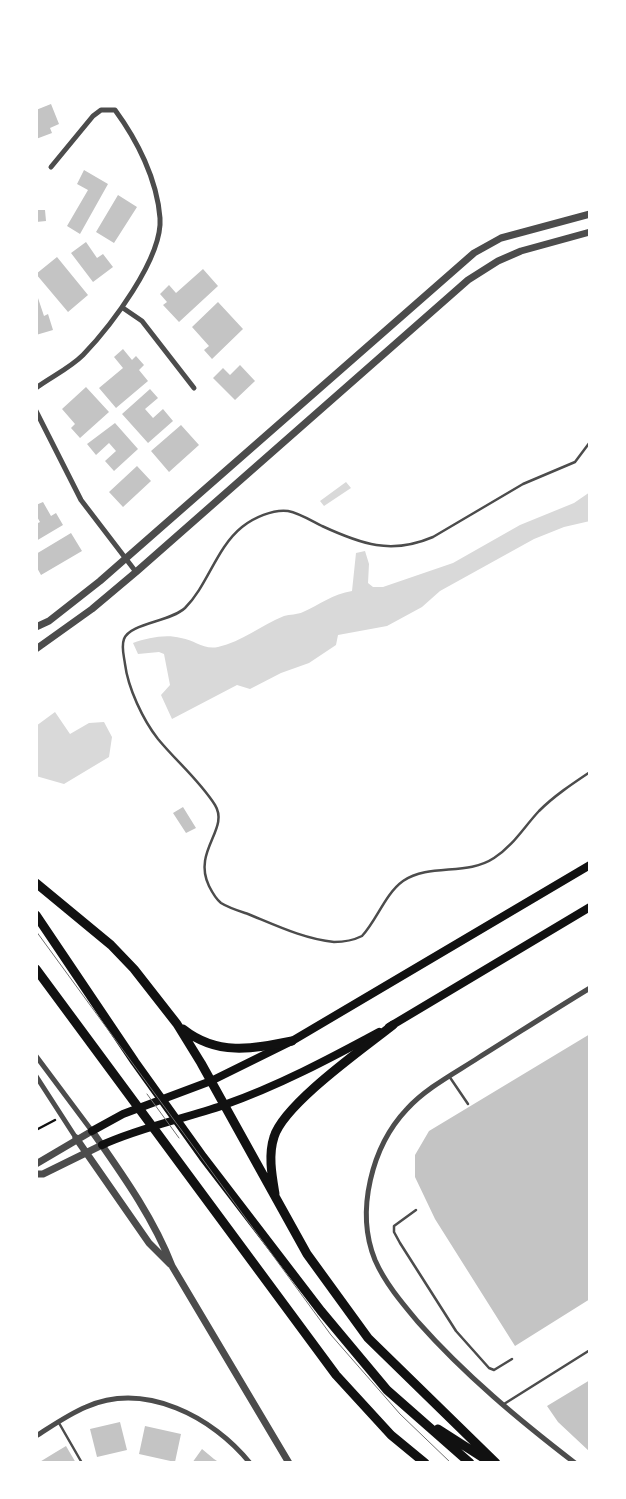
<!DOCTYPE html>
<style>
body{margin:0}
#map{position:relative;width:626px;height:1499px;overflow:hidden;background:#fff;font-family:Literata,serif}
canvas{display:block}
.frame{position:absolute;inset:0;border:38px solid #fff;pointer-events:none}
</style>
<div id="map">
<canvas width="626" height="1499"></canvas>
<div class="frame"></div>
</div>
<script>
const context = document.querySelector('canvas').getContext('2d');
context.lineJoin = 'round';
function fillPath(path, color) { context.fillStyle = color; context.fill(path, 'evenodd'); }
function trace(path, color, width, dash) { context.strokeStyle = color; context.lineWidth = width; context.lineCap = dash ? 'butt' : 'round'; context.setLineDash(dash || []); context.stroke(path); }
fillPath(new Path2D(`
 M 346,482 L 351,488 L 324,506 L 320,501 Z
 M 590,492 L 590,521 L 564,527 L 534,539 L 440,591 L 422,607 L 387,626 L 338,635 L 336,645 L 309,663 L 281,673 L 250,689 L 237,685 L 172,719 L 161,695 L 170,685 L 164,654 L 159,652 L 138,654 L 133,643 C 148,638 165,634 181,638 C 195,640 203,650 218,647 C 242,642 261,625 284,616 C 290,614 297,615 303,612 C 319,605 333,594 352,591 L 356,553 L 365,551 L 369,564 L 368,583 L 373,587 L 383,587 L 453,563 L 520,525 L 574,503 Z
 M 55,712 L 70,734 L 89,723 L 104,722 L 112,737 L 109,757 L 64,784 L 36,776 L 36,726 Z`), '#d9d9d9');
fillPath(new Path2D(`
 M 51,104 L 59,124 L 50,128 L 52,133 L 36,139 L 36,110 Z
 M 84,170 L 108,184 L 80,234 L 67,226 L 88,190 L 77,184 Z
 M 118,195 L 137,207 L 114,243 L 96,232 Z
 M 36,210 L 45,210 L 46,221 L 36,222 Z
 M 86,242 L 97,258 L 103,254 L 113,267 L 93,282 L 71,253 Z
 M 57,257 L 88,295 L 68,312 L 36,274 Z
 M 203,269 L 218,286 L 179,322 L 163,305 L 167,302 L 160,294 L 169,285 L 176,293 Z
 M 36,292 L 44,316 L 48,314 L 53,330 L 36,335 Z
 M 218,302 L 243,329 L 212,359 L 204,350 L 209,346 L 192,327 Z
 M 123,349 L 132,360 L 136,356 L 144,365 L 139,370 L 148,381 L 116,408 L 99,388 L 123,368 L 114,357 Z
 M 240,365 L 255,381 L 235,400 L 213,378 L 223,368 L 230,375 Z
 M 86,387 L 109,412 L 80,438 L 71,428 L 75,424 L 62,409 Z
 M 150,389 L 158,398 L 145,409 L 153,418 L 163,409 L 173,421 L 148,443 L 122,414 Z
 M 115,423 L 138,449 L 114,471 L 105,461 L 116,451 L 109,443 L 96,455 L 87,444 Z
 M 181,425 L 199,445 L 169,472 L 151,451 Z
 M 137,466 L 151,481 L 123,507 L 109,492 Z
 M 43,502 L 51,516 L 56,513 L 63,525 L 36,541 L 36,524 L 40,522 L 36,515 L 36,505 Z
 M 71,533 L 82,551 L 41,575 L 36,566 L 36,554 Z
 M 183,807 L 196,828 L 186,833 L 173,813 Z
 M 590,1034 L 590,1299 L 515,1346 L 435,1219 L 415,1177 L 415,1155 L 429,1131 Z
 M 590,1380 L 590,1452 L 558,1422 L 547,1406 Z
 M 120,1422 L 127,1450 L 97,1457 L 90,1429 Z
 M 145,1426 L 181,1434 L 175,1462 L 139,1454 Z
 M 66,1446 L 76,1463 L 38,1463 L 56,1452 Z
 M 202,1449 L 214,1459 L 220,1463 L 192,1463 Z`), '#c4c4c4');
trace(new Path2D(`
 M 36,1130 L 55,1120`), '#111', 2.5);
trace(new Path2D(`
 M 590,442 L 575,462 L 523,484 L 433,537 C 391,555 361,544 322,526 C 312,521 299,513 288,511 C 273,509 253,518 242,527 C 216,548 208,585 185,608 C 170,622 130,623 124,639 C 121,647 124,656 125,664 C 128,688 143,720 158,739 C 177,762 199,780 215,805 C 230,829 192,851 209,886 C 212,892 216,899 221,903 C 229,908 239,911 248,914 C 275,925 304,939 334,942 C 344,942 354,940 362,936 C 377,920 385,894 403,881 C 430,863 467,876 494,858 C 513,846 524,827 539,811 C 554,796 572,784 590,772
 M 449,1076 L 468,1104
 M 416,1210 L 394,1226 L 394,1232 L 400,1243 L 456,1331 L 489,1368 L 494,1370 L 512,1359
 M 504,1404 L 590,1350
 M 59,1423 L 82,1463`), '#4c4c4c', 2.5);
trace(new Path2D(`
 M 123,308 L 142,321 L 194,388
 M 36,388 C 51,377 70,368 83,355 C 110,327 163,258 160,218 C 157,179 137,140 115,110 L 101,110 L 93,116 L 51,167
 M 36,411 L 81,500 L 136,572
 M 36,1056 L 92,1131
 M 36,1076 L 76,1138
 M 36,1436 C 52,1426 69,1414 86,1407 C 145,1381 213,1417 250,1463
 M 575,1463 C 519,1420 465,1375 418,1322 C 402,1303 385,1283 375,1260 C 355,1211 372,1146 407,1109 C 426,1088 455,1073 478,1058 C 515,1035 552,1011 590,988`), '#4c4c4c', 5);
trace(new Path2D(`
 M 36,627 L 49,621 L 100,581 L 474,253 L 501,238 L 590,214
 M 36,649 L 92,609 L 136,572 L 468,280 L 498,261 L 521,251 L 590,232
 M 76,1138 L 149,1243 L 170,1264
 M 36,1164 L 92,1131 C 122,1174 153,1217 172,1266 L 289,1463
 M 36,1174 L 43,1174 L 102,1145`), '#4c4c4c', 7);
trace(new Path2D(`
 M 389,1027 L 590,907
 M 92,1131 L 123,1114 L 211,1081 L 292,1041 L 590,865
 M 102,1145 C 141,1127 184,1119 224,1105 C 278,1086 329,1059 379,1032`), '#111', 8);
trace(new Path2D(`
 M 36,883 L 111,945 L 134,969 L 177,1024 L 201,1063 L 307,1254 L 368,1338 L 496,1463
 M 36,915 L 135,1062 L 203,1157 L 321,1311 L 387,1390 L 470,1463
 M 36,969 L 336,1375 L 391,1435 L 425,1463
 M 183,1029 C 217,1056 252,1049 292,1041
 M 275,1194 C 272,1176 268,1155 274,1137 C 284,1104 364,1048 393,1025
 M 438,1429 L 488,1461`), '#111', 9);
trace(new Path2D(`
 M 36,931 L 331,1335 L 400,1414 L 451,1463
 M 147,1094 L 179,1138`), '#707070', 1);
</script>
